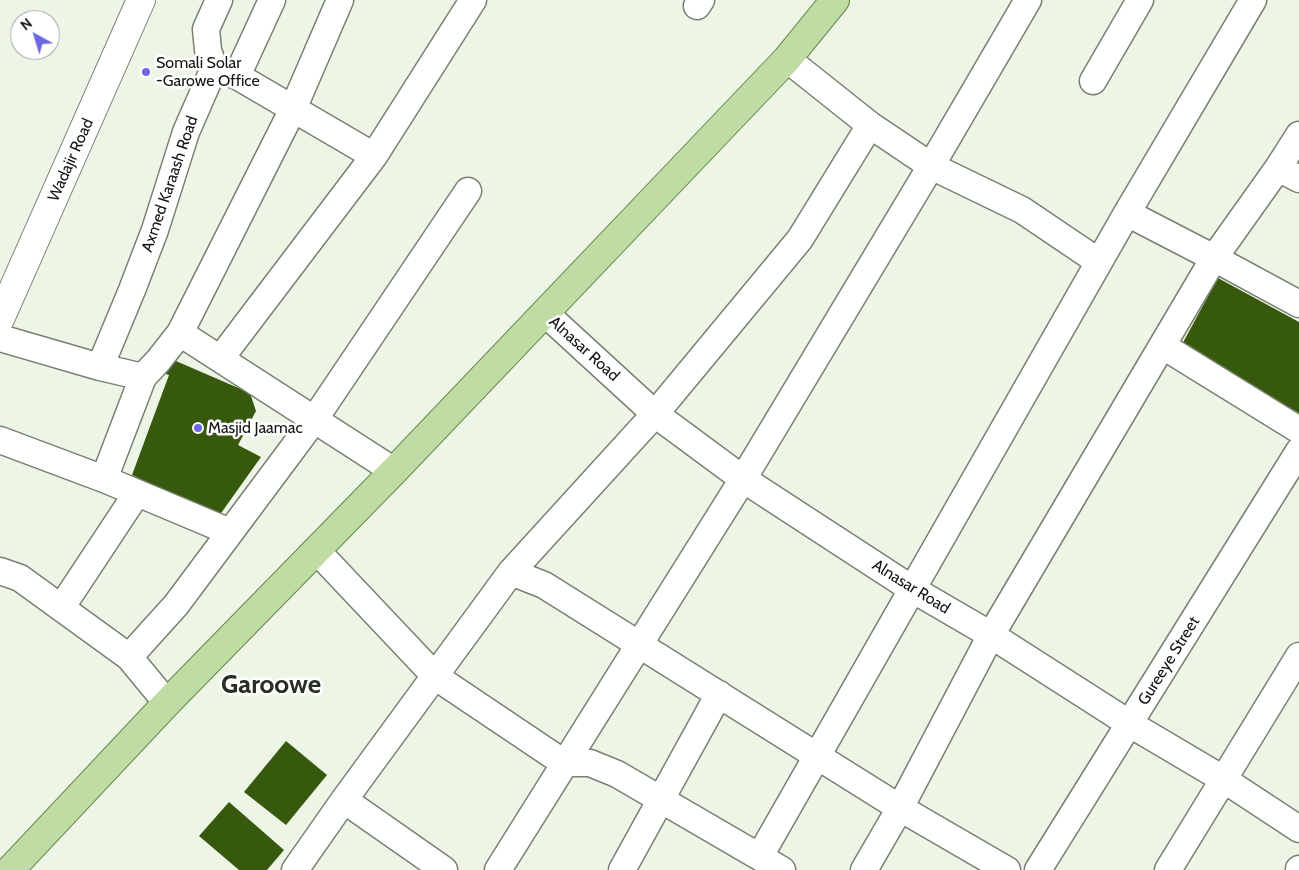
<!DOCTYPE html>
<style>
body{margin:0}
#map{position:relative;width:1299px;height:870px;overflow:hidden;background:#edf6e6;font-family:Cabin,sans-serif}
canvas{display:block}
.north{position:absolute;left:10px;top:10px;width:50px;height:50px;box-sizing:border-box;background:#fff;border:1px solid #a0a19f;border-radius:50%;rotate:321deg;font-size:14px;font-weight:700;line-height:20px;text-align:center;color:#121510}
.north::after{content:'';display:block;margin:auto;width:18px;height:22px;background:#6d68e2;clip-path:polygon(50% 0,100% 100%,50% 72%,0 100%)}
</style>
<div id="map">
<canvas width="1299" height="870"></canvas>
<div class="north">N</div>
</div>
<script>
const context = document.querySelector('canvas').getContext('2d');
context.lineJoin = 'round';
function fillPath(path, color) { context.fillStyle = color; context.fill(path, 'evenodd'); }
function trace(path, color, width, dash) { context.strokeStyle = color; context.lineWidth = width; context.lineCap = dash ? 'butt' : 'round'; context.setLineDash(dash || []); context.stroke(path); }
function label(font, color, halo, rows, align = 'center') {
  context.font = font + ' Cabin,sans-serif'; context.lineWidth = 5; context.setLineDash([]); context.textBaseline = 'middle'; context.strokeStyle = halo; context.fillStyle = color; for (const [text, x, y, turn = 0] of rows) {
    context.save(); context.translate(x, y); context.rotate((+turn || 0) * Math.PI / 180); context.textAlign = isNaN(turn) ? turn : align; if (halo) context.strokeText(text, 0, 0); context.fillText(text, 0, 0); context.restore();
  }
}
fillPath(new Path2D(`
 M 1218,278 L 1299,322 L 1299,413 L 1180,348 Z
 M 169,358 L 250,393 L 256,411 L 238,445 L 261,457 L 219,516 L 132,475 L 169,375 L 163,373 Z
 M 286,741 L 327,775 L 286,825 L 244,792 Z
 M 229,802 L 284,850 L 267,870 L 239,870 L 199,836 Z`), '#37590d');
const minor = new Path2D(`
 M 697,6 L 701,0
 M 787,59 L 870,125 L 931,166 L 1022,210 L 1099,262
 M 214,68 L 237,76 L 374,156
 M 237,76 L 272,0
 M 1093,81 L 1140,0
 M 1278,168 L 1299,179
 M 1127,213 L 1214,258 L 1299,304
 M 546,314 L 655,414 L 743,479 L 912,589 L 991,635 L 1130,724 L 1223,779 L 1299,829
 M 180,333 L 293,109 L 340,0
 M 0,338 L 100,367 L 143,377 L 158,361 L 180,333 L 394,471
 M 1163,346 L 1299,430
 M 220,359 L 374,156 L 473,0
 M 100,367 L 132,290 L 155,230 L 186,132 L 214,68 L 208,50 L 206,29 L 219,0
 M 0,440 L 104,479 L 230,532
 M 104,479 L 143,377
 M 316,550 L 436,677 L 564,763 L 590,763 L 617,774 L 782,870
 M 0,571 L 20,578 L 129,657 L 167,703
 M 511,572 L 544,585 L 900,808 L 1007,870
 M 61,608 L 137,493
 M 129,657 L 176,605 L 314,420 L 468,191
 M 344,800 L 444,870
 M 760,856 L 1127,213 L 1253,0
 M 295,870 L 344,800 L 511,572 L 655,414 L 800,239 L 870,125
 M 498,870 L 743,479 L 931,166 L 1028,0
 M 622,870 L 719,694
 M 864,870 L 900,808 L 991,635 L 1214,258 L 1278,168 L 1299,135
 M 1038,870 L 1299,451
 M 1168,870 L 1299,656
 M 1299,870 L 1299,869`);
const tertiary = new Path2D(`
 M 0,319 L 141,0`);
const primary = new Path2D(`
 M 10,870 L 167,703 L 394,471 L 787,59 L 835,0`);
trace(minor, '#788072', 29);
trace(tertiary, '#788072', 30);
trace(primary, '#67874a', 30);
trace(minor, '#fff', 26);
trace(tertiary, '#fff', 28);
trace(primary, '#bfdca5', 28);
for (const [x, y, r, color] of [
 [146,72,5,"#6d68e2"],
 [198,428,5,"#6d68e2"]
]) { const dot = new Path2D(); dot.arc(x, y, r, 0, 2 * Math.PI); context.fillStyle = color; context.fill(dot); trace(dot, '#fff', 2); }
label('16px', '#121510', '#fff', [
 ["Somali Solar",156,63],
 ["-Garowe Office",156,81],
 ["Masjid Jaamac",208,428]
], 'left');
label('16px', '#121510', '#fff', [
 ["Wadajir Road",71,160,-66],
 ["Axmed Karaash Road",170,184,-71],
 ["Alnasar Road",584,349,42],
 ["Alnasar Road",911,587,32],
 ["Gureeye Street",1169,661,-58]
]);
label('bold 26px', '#282e22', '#fff', [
 ["Garoowe",271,685]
]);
</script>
